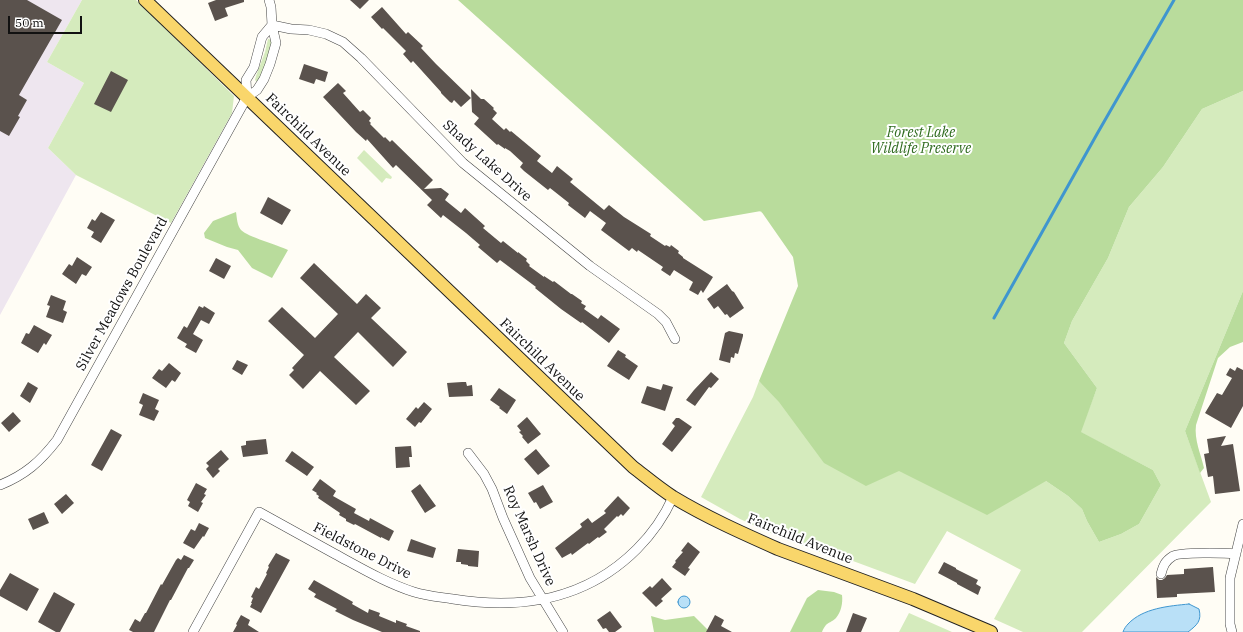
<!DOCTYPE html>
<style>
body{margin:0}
#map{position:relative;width:1243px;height:632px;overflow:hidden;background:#fffdf5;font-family:"IBM Plex Serif",serif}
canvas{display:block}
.scale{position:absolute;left:8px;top:16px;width:74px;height:18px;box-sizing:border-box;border:2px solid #111;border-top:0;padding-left:5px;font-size:12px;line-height:14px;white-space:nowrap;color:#111;-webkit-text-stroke:3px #fff;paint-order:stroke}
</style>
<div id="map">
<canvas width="1243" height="632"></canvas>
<div class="scale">50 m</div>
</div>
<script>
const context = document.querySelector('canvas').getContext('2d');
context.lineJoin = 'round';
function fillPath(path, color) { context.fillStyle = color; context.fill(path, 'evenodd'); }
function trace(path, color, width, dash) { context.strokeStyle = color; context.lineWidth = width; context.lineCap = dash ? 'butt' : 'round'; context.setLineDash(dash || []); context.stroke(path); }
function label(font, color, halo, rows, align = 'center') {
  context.font = font + ' "IBM Plex Serif",serif'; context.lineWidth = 4; context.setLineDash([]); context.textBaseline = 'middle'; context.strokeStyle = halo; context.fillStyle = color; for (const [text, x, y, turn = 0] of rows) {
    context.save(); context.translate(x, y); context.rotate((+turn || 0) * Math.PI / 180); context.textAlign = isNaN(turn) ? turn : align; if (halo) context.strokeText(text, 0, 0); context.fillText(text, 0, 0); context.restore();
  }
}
fillPath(new Path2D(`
 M 0,0 L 82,0 L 47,62 L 84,83 L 48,148 L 76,175 L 0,315 Z`), '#eee6ef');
fillPath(new Path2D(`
 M 82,0 L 136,0 L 234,96 L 232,113 L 171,223 L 76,175 L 48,148 L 84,83 L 47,62 Z
 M 1160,0 L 901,472 L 1046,481 L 1068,496 L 1082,509 L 1087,521 L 1099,542 L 1121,534 L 1139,524 L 1161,485 L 1153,470 L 1080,432 L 1097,388 L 1064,343 L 1072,321 L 1108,258 L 1129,207 L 1163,167 L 1202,109 L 1243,91 L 1243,291 L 1185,431 L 1211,502 L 1082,632 L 1023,632 L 994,619 L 1021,570 L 947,531 L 915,584 L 853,561 L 851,563 L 784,539 L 740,519 L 701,497 L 753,397 L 759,381 L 763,384 L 834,254 L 733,196 Z
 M 268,39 L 269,39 L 272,41 C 269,55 265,68 258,82 L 256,81 L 255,80 L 256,76 L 265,52 Z
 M 364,150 L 392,177 L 391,179 L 386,178 L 382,183 L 357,158 Z
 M 909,613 L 952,632 L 899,632 Z`), '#d5ebbd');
fillPath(new Path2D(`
 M 458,0 L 1243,0 L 1243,91 L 1202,109 L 1163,167 L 1129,207 L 1108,258 L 1072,321 L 1064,343 L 1097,388 L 1081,432 L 1153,470 L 1161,485 L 1139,524 L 1121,534 L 1099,542 L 1087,521 L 1082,509 L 1068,496 L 1046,481 L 987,515 L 899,471 L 866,486 L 824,463 L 779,402 L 759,381 L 798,286 L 793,257 L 761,211 L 704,221 Z
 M 236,212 C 237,218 237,225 241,230 C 248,237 278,245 288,250 L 272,278 L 252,268 L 238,250 L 227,247 L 205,238 L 204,233 L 213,221 Z
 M 1243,291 L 1243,342 L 1230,347 L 1218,358 L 1196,425 C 1194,440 1201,454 1204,468 L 1200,473 L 1185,431 Z
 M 818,590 L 834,592 L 842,595 C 843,603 841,612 836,618 C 828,625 827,621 822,632 L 790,632 L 807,598 Z
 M 651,616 L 665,620 L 694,616 L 710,632 L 654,632 Z`), '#b9dc9c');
const water = new Path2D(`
 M678 602a6 6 0 1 1 12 0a6 6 0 1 1-12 0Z
 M 1189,604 L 1199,609 C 1202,621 1197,625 1188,632 L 1123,632 C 1124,629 1126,626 1128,624 C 1143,608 1169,606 1189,604 Z`);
fillPath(water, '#b9e0f7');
trace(water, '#3f96cf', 1);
trace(new Path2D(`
 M 994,318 L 1097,134 L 1174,0`), '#3f96cf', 3);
fillPath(new Path2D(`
 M 0,0 L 27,0 L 62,20 L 19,95 L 27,100 L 18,116 L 20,117 L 9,136 L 0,131 Z
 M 216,0 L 244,0 L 244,2 L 225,8 L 228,16 L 215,21 L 208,3 Z
 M 350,0 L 369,0 L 360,9 Z
 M 382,7 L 406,34 L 408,32 L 423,46 L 421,48 L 436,64 L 471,98 L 461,107 L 454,100 L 452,103 L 450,102 L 441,93 L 441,92 L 413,61 L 411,63 L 403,54 L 406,51 L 383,28 L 382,29 L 371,17 Z
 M 304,64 L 328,72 L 325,82 L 316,79 L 314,84 L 299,79 Z
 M 111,71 L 128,80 L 111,112 L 94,104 Z
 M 338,83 L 346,91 L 343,93 L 360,112 L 363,110 L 371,118 L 369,121 L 371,123 L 370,124 L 384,138 L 385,137 L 390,142 L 392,140 L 433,180 L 424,189 L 441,188 L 449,194 L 445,200 L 461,213 L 465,208 L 485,226 L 483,228 L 501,243 L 503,241 L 518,253 L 518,252 L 527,259 L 526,261 L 530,265 L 529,266 L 544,277 L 544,276 L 553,282 L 554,281 L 571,294 L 572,294 L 582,301 L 581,303 L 586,306 L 584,309 L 598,319 L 601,315 L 620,329 L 609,343 L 582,322 L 581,323 L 561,309 L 535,288 L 536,287 L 500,260 L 497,263 L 478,247 L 480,245 L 466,233 L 443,215 L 441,218 L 427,205 L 432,200 L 396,165 L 393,168 L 367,139 L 366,141 L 356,132 L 323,97 Z
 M 471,89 L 481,99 L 484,99 L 494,108 L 493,109 L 497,113 L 492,119 L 504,130 L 506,128 L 510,132 L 511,131 L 541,156 L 537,161 L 552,173 L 557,166 L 573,179 L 570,182 L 604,210 L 609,205 L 624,217 L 651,234 L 650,236 L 665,246 L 666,245 L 670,247 L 671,245 L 679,251 L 678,253 L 683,257 L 683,258 L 713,277 L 703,293 L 701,290 L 698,295 L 689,290 L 693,282 L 674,270 L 670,276 L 661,270 L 663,267 L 638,250 L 637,252 L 632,248 L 629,251 L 601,230 L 606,223 L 590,211 L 585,218 L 568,205 L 569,203 L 550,188 L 548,190 L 524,171 L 520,167 L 523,163 L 510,151 L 505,148 L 505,149 L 498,144 L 497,145 L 474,124 L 479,118 L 472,112 Z
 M 268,197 L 291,210 L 282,225 L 260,213 Z
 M 101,212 L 115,220 L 101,243 L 91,237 L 94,232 L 87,228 L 92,219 L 95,221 Z
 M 77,257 L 92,267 L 86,276 L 82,274 L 76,284 L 62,274 L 69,264 L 72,266 Z
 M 216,258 L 231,266 L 224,279 L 209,271 Z
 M 314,263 L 357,304 L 366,294 L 381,308 L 371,318 L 407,352 L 393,367 L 358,332 L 334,357 L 370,391 L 356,405 L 320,371 L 303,389 L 289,375 L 294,370 L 292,368 L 304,355 L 268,321 L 282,307 L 315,338 L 338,314 L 300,278 Z
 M 727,284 L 732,291 L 734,292 L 744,308 L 730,318 L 727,314 L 725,315 L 718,306 L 714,309 L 707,299 Z
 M 51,295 L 66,301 L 63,310 L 67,312 L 63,323 L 46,317 L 50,306 L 47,305 Z
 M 199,306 L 203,308 L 204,306 L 215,313 L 209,324 L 201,320 L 193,334 L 203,340 L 196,353 L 185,347 L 187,344 L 177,338 L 184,326 L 187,328 Z
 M 34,325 L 52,335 L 46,345 L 44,343 L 38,353 L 21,343 L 26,333 L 29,334 Z
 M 729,331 L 743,334 L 743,336 L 738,354 L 735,353 L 734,358 L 731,357 L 730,363 L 719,360 L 725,333 Z
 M 618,350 L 626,355 L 625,357 L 638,366 L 629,380 L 607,366 Z
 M 237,360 L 248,365 L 242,375 L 232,369 Z
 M 169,363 L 181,373 L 175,382 L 172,380 L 166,388 L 152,378 L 159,369 L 162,371 Z
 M 1237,367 L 1243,370 L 1243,406 L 1231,428 L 1205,413 L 1217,393 L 1222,395 L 1232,378 L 1226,375 L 1230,368 L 1235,371 Z
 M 711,372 L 719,379 L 711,388 L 709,387 L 695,406 L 686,400 L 694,390 Z
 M 28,382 L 38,388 L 30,403 L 20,396 Z
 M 462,382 L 466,382 L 467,386 L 472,385 L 473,396 L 449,397 L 447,383 Z
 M 663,384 L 673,387 L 665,411 L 641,403 L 647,386 L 661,390 Z
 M 499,388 L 516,400 L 507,414 L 499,408 L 500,407 L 490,400 Z
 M 143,393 L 159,400 L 155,409 L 159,411 L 154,421 L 139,415 L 143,405 L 139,403 Z
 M 424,402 L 432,409 L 421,423 L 419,422 L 415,427 L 406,419 L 416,407 L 418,409 Z
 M 13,412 L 21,421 L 9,432 L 1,423 Z
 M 527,417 L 541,434 L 528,444 L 522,437 L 523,436 L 519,432 L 521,431 L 517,426 Z
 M 676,418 L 679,418 L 692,427 L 672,452 L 662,444 L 675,426 L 672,423 Z
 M 111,429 L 122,435 L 102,471 L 91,465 Z
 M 1226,436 L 1221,446 L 1233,444 L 1240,491 L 1215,494 L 1213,476 L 1208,477 L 1204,454 L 1209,453 L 1207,439 Z
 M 266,439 L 268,454 L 243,457 L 241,446 L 246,445 L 246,441 Z
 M 411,446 L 412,457 L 409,457 L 410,467 L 396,468 L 395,447 Z
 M 536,449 L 550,466 L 538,475 L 524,459 Z
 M 221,450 L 229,459 L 218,469 L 220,471 L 213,478 L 206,469 L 209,466 L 206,463 Z
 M 292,451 L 314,467 L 307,476 L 285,461 Z
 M 320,479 L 336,491 L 333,496 L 356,509 L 354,513 L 369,521 L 370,518 L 394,531 L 389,541 L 381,537 L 381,538 L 355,524 L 354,525 L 346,521 L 346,519 L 339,515 L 340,513 L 318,498 L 319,496 L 316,494 L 317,493 L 312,490 Z
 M 196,483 L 207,489 L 204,494 L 206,495 L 201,502 L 203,503 L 198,512 L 188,506 L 190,502 L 187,500 Z
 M 420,484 L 436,506 L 425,513 L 411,491 Z
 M 543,485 L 553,502 L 540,509 L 536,502 L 534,503 L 528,493 Z
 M 66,494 L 74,503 L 62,514 L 54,504 Z
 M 618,496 L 630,508 L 623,516 L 621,514 L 618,517 L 617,516 L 604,529 L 607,532 L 599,538 L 598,537 L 589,544 L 588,543 L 572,555 L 571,553 L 562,558 L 555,548 L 582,527 L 580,524 L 588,518 L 592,523 L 606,513 L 604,511 Z
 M 44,512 L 49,523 L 33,530 L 28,519 Z
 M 199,523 L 209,528 L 204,537 L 203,536 L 194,549 L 183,543 L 191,529 L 195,531 Z
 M 411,539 L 436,548 L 433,558 L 407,551 Z
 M 688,542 L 700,552 L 688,568 L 690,569 L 685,576 L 672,567 L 676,562 L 675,561 L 683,552 L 681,551 Z
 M 458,549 L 479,551 L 478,567 L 468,566 L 468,565 L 461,564 L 461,562 L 456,562 Z
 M 276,553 L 290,560 L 261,613 L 250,607 L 252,603 L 251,603 L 253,598 L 251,597 L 256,587 L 259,589 L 267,574 L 266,573 L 269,567 L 268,566 Z
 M 184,555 L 194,560 L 189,568 L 188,568 L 171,600 L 170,600 L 154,632 L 133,632 L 129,630 L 135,619 L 140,622 L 145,613 L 146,613 L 161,584 L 162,585 L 176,560 L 178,558 L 181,560 Z
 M 944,562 L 956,568 L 956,569 L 978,580 L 976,584 L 981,587 L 978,595 L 957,584 L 957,583 L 938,573 Z
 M 1213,567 L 1215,592 L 1177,594 L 1177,597 L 1157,598 L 1156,577 L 1159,580 L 1162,580 L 1165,578 L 1167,575 L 1184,574 L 1184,569 Z
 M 10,573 L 39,589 L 27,611 L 0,596 L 0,590 Z
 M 662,578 L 672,589 L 661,599 L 663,601 L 656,607 L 642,593 L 650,586 L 652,588 Z
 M 314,580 L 353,602 L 352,604 L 368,613 L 369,609 L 380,613 L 379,616 L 396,623 L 396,620 L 407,624 L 406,626 L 420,631 L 420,632 L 382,632 L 353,620 L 335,611 L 337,609 L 314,597 L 316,594 L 308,589 Z
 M 54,592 L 75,604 L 60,632 L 56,632 L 38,622 Z
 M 610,611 L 622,627 L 615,632 L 609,632 L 606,628 L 603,629 L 597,620 Z
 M 853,613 L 867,618 L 861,632 L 846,632 Z
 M 241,615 L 250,620 L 248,625 L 259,632 L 233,632 L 237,625 L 236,624 Z
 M 715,615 L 724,620 L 721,626 L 732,632 L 706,632 Z`), '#5a524d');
const minor = new Path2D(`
 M 272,25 L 291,29 L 309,30 L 326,34 L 343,42 L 361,58 L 463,163 L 590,266 L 658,314 L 666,322 L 675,339
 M 247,97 L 246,80 L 254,67 L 262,37 L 272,25
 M 468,453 L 484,474 L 492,489 L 503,518 L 530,578 L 563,632
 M 0,485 C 25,475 40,462 57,440 L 247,97 L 257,90 L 264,79 L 270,64 L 276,43 L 272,25 L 271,7 L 269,0
 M 1161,574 C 1163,566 1165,561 1173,556 C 1180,552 1225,553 1236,554
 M 193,632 L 259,512 C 284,526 310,540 335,554 C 361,568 386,583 414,592 C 427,596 440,597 453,599 C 522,610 586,600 637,549 C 653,533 664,517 673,497
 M 1232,632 L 1230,624 L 1230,578 L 1243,524`);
const major = new Path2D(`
 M 145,0 L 633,467 C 646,477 659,488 673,497 C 706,517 742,533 778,549 L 913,599 L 991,632`);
trace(minor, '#444', 10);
trace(major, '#222', 14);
trace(minor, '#fff', 9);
trace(major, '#f9d66b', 12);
label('italic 14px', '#2f6b1f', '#fff', [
 ["Forest Lake",921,133],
 ["Wildlife Preserve",921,149]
]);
label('14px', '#111', '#fff', [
 ["Fairchild Avenue",308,135,44],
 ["Shady Lake Drive",487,161,42],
 ["Silver Meadows Boulevard",122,294,-61],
 ["Fairchild Avenue",542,360,44],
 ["Roy Marsh Drive",529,536,66],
 ["Fairchild Avenue",800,539,22],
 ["Fieldstone Drive",362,551,27]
]);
</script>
